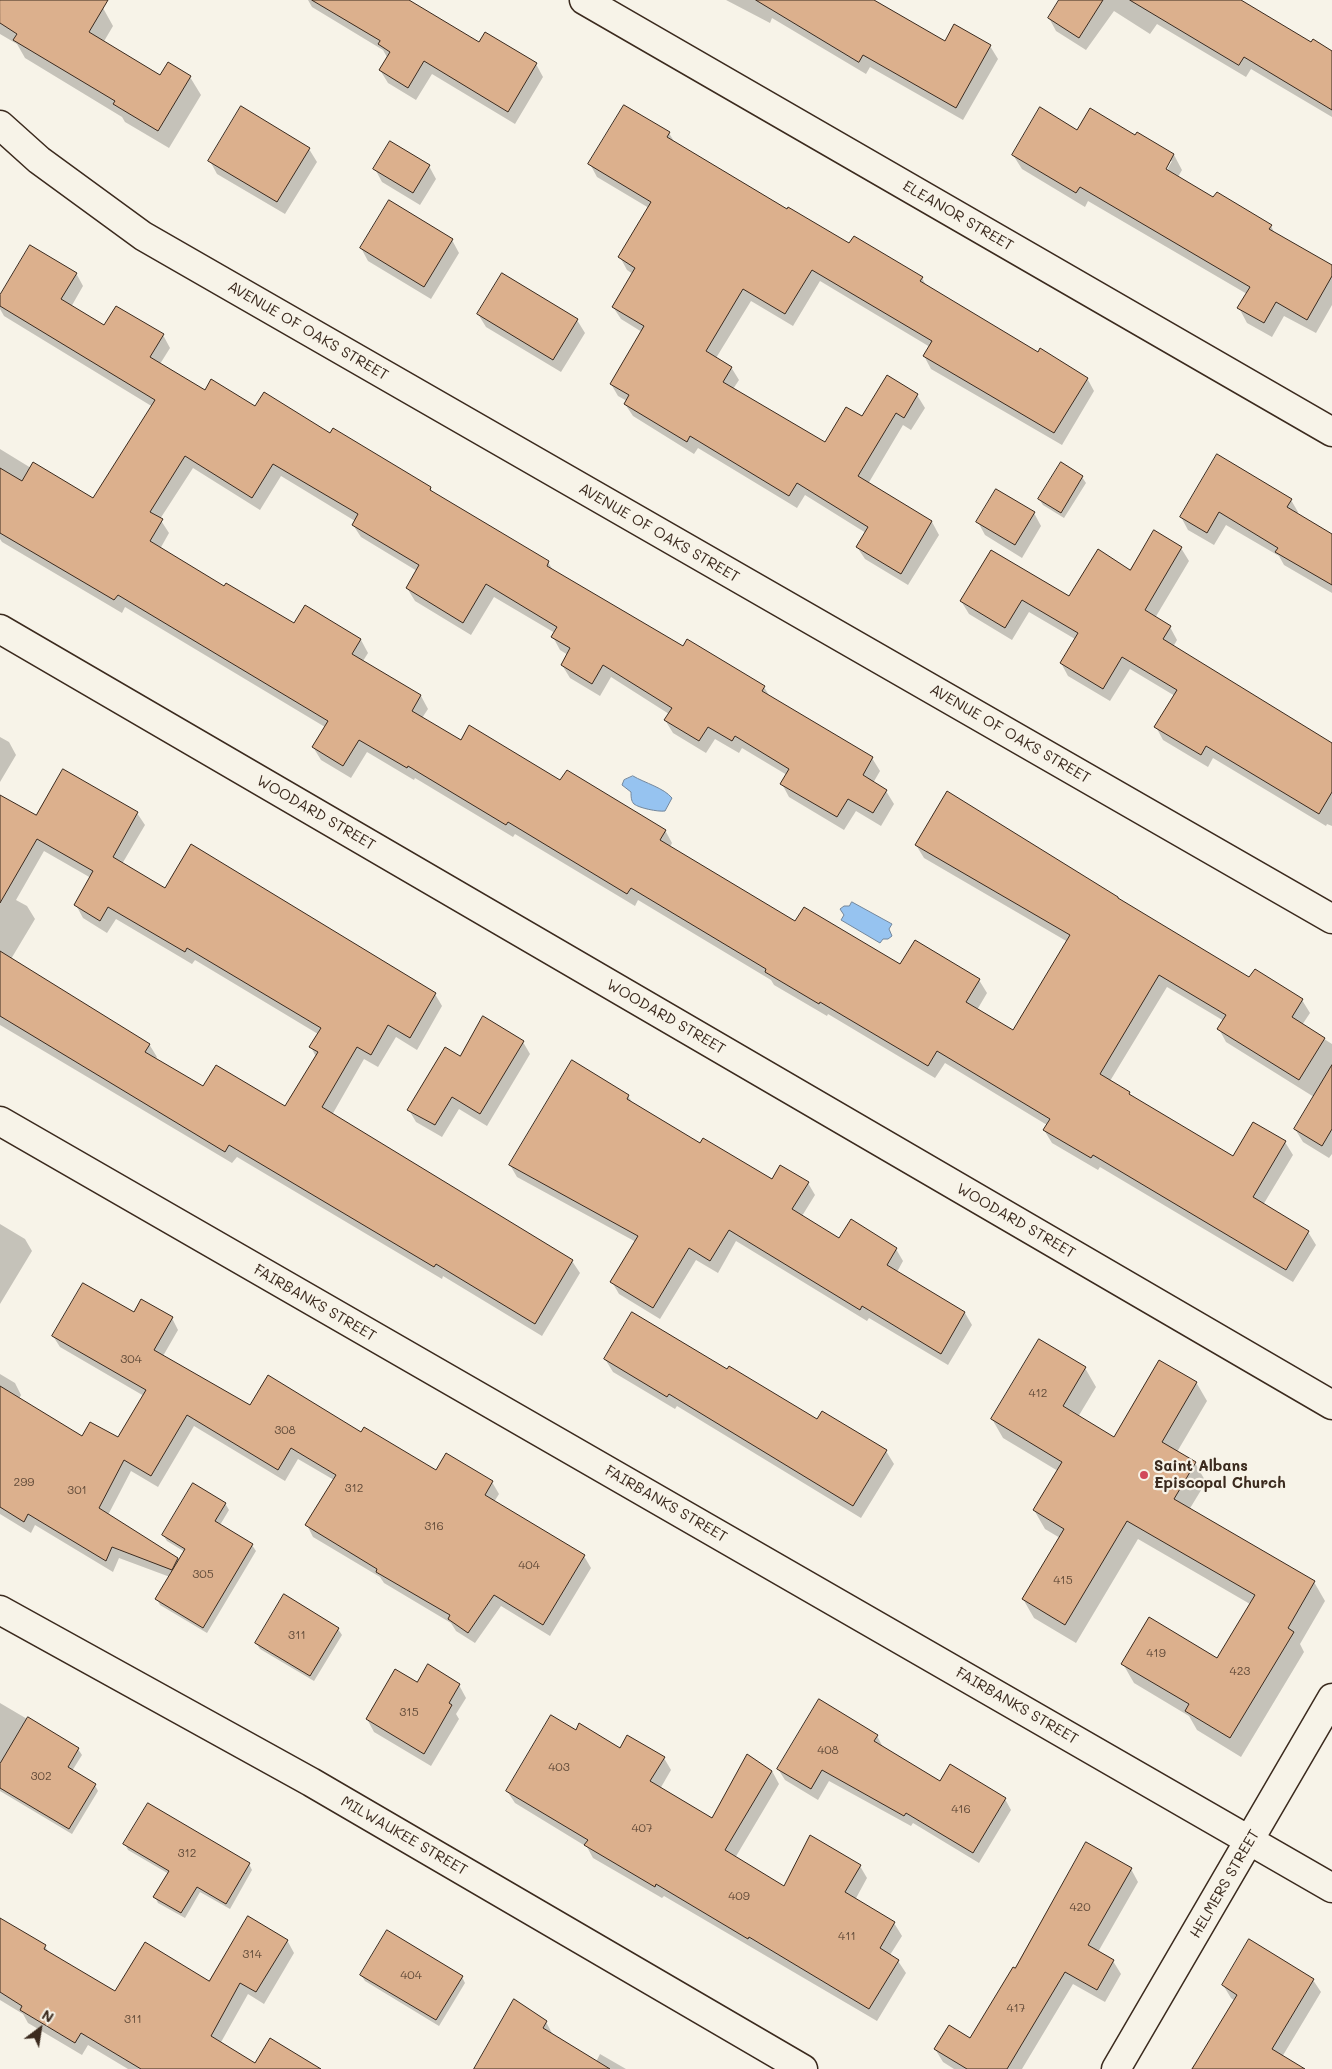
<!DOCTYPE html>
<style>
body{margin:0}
#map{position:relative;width:1332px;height:2069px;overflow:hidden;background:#f7f3e8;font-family:Mali,sans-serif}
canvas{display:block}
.north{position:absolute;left:15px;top:2004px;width:50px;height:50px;-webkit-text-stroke:4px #f7f3e8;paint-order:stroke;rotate:31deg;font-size:14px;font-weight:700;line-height:20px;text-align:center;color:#3b2a1e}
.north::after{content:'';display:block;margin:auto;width:18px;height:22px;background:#3b2a1e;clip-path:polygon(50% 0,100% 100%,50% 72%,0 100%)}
</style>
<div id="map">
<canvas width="1332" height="2069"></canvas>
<div class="north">N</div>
</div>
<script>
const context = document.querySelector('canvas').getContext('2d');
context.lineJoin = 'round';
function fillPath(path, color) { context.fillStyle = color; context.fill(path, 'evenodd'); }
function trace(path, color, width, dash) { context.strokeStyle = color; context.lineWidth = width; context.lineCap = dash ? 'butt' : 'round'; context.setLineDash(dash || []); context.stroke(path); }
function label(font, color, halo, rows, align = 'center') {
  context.font = font + ' Mali,sans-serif'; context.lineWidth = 4.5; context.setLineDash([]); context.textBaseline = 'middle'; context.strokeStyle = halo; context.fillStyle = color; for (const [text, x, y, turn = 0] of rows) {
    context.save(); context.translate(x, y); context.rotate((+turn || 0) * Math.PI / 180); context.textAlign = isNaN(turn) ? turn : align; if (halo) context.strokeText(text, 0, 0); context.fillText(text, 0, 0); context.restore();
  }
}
const water = new Path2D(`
 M 633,776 C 645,783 664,788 672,798 L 665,811 C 658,812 639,808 634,804 C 631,801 631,796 631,792 L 622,785 L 624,780 Z
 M 852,902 L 892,924 L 889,929 L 892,936 L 888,939 L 883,939 L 880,943 L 841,920 L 844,915 L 840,909 L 844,906 L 849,906 Z`);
fillPath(water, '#96c3f0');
trace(water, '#72869c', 1);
fillPath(new Path2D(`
 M 0,0 L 89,0 L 103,8 L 113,26 L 103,43 L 160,77 L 190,77 L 201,95 L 169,148 L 125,122 L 122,117 L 25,58 L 17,44 L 0,34 Z
 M 308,0 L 405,0 L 480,44 L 536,64 L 543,77 L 515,124 L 432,74 L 416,100 L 388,83 L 380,70 L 387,57 L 383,50 L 312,7 Z
 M 726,0 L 871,0 L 945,42 L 990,46 L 998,59 L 963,120 L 870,67 L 866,74 L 772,18 L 770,23 Z
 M 1061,0 L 1238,0 L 1312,44 L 1332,52 L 1332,117 L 1251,69 L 1246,77 L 1157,24 L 1150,34 L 1114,11 L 1086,50 L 1056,31 L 1049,18 Z
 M 624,106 L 669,133 L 675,143 L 787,211 L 850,245 L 922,278 L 927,287 L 1038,354 L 1087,378 L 1094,391 L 1062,445 L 931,369 L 924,356 L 930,347 L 820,281 L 793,326 L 751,301 L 716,358 L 731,367 L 739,380 L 733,389 L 825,444 L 862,418 L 917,395 L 925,408 L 911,430 L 903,425 L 868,484 L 932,522 L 939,535 L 908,585 L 865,559 L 857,547 L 866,533 L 805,495 L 797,508 L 698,448 L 694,454 L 633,416 L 625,404 L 627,401 L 618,396 L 611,384 L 642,332 L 621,319 L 613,307 L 633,274 L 627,270 L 620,257 L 649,208 L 597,177 L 590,164 Z
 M 1078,131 L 1135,137 L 1138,134 L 1174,155 L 1182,170 L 1178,177 L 1214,199 L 1271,226 L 1275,234 L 1332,266 L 1332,305 L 1316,333 L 1284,316 L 1272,337 L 1247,323 L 1239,308 L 1247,294 L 1088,201 L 1085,207 L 1022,169 L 1013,155 ZM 1169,161 L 1172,161 L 1164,175 L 1162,174 Z
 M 309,149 L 317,162 L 285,214 L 217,174 L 210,161 Z
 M 429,166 L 436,179 L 420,205 L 382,182 L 375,169 Z
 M 452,240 L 459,253 L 431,299 L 368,261 L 361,248 Z
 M 76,273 L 83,286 L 71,307 L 105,327 L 163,335 L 170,348 L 160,364 L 205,391 L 331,434 L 430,488 L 433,493 L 548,562 L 554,572 L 683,648 L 764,687 L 770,697 L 872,758 L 880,771 L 873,783 L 886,791 L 894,804 L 881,826 L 856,811 L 844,830 L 789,797 L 782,784 L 787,775 L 742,748 L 739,753 L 715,739 L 706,753 L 673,733 L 665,720 L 669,714 L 611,677 L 600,696 L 570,678 L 562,665 L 568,655 L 560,650 L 553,637 L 555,633 L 494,597 L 471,635 L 415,601 L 407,588 L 417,571 L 361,537 L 353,525 L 355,521 L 281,476 L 260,510 L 193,468 L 160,519 L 169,533 L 160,549 L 225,588 L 294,625 L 361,640 L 368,653 L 363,661 L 421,696 L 428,709 L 422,718 L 461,741 L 561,782 L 665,830 L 672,843 L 670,847 L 796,923 L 900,966 L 979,980 L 987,993 L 977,1010 L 1014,1032 L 1068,942 L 924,858 L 916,845 L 1119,901 L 1250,979 L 1302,1000 L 1310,1013 L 1302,1025 L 1332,1044 L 1332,1154 L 1329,1158 L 1303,1142 L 1295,1129 L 1314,1097 L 1226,1042 L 1219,1029 L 1224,1021 L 1167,987 L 1110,1081 L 1129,1093 L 1132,1097 L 1233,1158 L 1254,1123 L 1285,1142 L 1293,1155 L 1263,1205 L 1308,1232 L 1316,1245 L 1293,1282 L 1100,1167 L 1098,1170 L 1052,1143 L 1044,1130 L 1047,1125 L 945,1063 L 935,1078 L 828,1014 L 827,1016 L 774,985 L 771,980 L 638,900 L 635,906 L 515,834 L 513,837 L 415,778 L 414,780 L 367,752 L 351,778 L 321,760 L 313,747 L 325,727 L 125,607 L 122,613 L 2,542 L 0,539 L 0,449 L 31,468 L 93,499 L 153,407 L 4,316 L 0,309 L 0,298 Z
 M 478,314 L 577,320 L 585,333 L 561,372 L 486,327 Z
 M 1082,477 L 1086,483 L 1064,518 L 1043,505 L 1039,499 Z
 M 1291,500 L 1298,512 L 1297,514 L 1332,535 L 1332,593 L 1284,565 L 1279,556 L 1226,525 L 1214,545 L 1188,530 L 1181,517 Z
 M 1034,513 L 1041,526 L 1022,558 L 985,535 L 978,522 Z
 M 1155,532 L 1181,548 L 1189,561 L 1155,618 L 1170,627 L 1177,640 L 1173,647 L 1332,745 L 1332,826 L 1327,824 L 1326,826 L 1213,758 L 1208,767 L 1163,740 L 1156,727 L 1175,696 L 1130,669 L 1110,701 L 1068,676 L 1061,663 L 1075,639 L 1029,612 L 1012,640 L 969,614 L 961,601 L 1069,598 L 1131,571 Z
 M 0,737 L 9,742 L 16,755 L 0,782 Z
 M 137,813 L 145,825 L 122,864 L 165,890 L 435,994 L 442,1006 L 417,1050 L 396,1037 L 378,1067 L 364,1059 L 332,1115 L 572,1261 L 580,1273 L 542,1336 L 443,1276 L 442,1279 L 237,1157 L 232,1163 L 0,1025 L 0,815 L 36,817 ZM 44,851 L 91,878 L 76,905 L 83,918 L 107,933 L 116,919 L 192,964 L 195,960 L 318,1034 L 311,1047 L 316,1057 L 285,1108 L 203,1088 L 155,1059 L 157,1057 L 149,1044 L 11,959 L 35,919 L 27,906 L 16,900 Z
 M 523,1042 L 530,1054 L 487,1126 L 459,1109 L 442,1137 L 416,1122 L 409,1110 L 460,1057 Z
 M 628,1096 L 634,1105 L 700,1145 L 772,1180 L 808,1183 L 815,1195 L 802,1216 L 840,1239 L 851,1221 L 896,1249 L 903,1261 L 897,1272 L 965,1313 L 972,1325 L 948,1365 L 869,1318 L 867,1321 L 736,1241 L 718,1273 L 696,1260 L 660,1319 L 619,1294 L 612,1282 L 636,1242 L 517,1177 L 510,1165 Z
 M 0,1224 L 25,1239 L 32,1251 L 0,1304 Z
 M 134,1314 L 172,1318 L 178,1330 L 163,1356 L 250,1406 L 362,1433 L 436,1472 L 446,1455 L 492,1482 L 499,1494 L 494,1502 L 584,1556 L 591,1568 L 550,1636 L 501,1606 L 475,1643 L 456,1631 L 451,1623 L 384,1583 L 380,1577 L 313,1537 L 307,1525 L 334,1480 L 298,1459 L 285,1481 L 194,1426 L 158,1487 L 131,1471 L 108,1515 L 178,1558 L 179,1561 L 185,1552 L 167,1541 L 163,1535 L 225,1503 L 229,1510 L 220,1525 L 252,1545 L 256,1551 L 207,1633 L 160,1605 L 157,1599 L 170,1577 L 119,1558 L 113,1572 L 35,1525 L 31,1533 L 0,1514 L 0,1374 L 15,1383 L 21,1395 L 19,1399 L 83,1438 L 119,1439 L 144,1396 L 60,1347 L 53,1336 Z
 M 605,1359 L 728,1371 L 818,1420 L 886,1451 L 894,1464 L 861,1518 L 677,1406 L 675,1409 L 613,1372 Z
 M 1085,1368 L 1096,1387 L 1078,1417 L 1115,1439 L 1196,1382 L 1207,1401 L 1177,1452 L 1195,1463 L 1206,1482 L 1189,1510 L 1314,1582 L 1325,1601 L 1300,1644 L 1304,1652 L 1241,1757 L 1197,1730 L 1189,1716 L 1134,1683 L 1123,1664 L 1217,1659 L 1250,1604 L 1138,1539 L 1076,1643 L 1034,1618 L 1023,1599 L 1060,1538 L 1045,1529 L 1034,1510 L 1058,1471 L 1003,1438 L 992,1419 Z
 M 338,1629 L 342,1635 L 314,1681 L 260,1649 L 256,1643 Z
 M 417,1684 L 459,1685 L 466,1698 L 456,1714 L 459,1719 L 431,1766 L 374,1732 L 367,1719 Z
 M 0,1703 L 78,1749 L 82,1755 L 72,1771 L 95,1785 L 98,1791 L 72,1834 L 0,1791 Z
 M 576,1731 L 620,1749 L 664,1758 L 671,1770 L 660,1789 L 713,1819 L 772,1771 L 779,1784 L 735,1858 L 784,1887 L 860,1866 L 867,1878 L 855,1900 L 894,1923 L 902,1936 L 890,1955 L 898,1961 L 906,1973 L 877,2021 L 664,1896 L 662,1898 L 593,1858 L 587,1847 L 515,1803 L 507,1791 Z
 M 877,1736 L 883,1747 L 940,1783 L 1005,1799 L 1011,1810 L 979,1863 L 913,1823 L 911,1826 L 829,1781 L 818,1800 L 785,1780 L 778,1769 Z
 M 125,1844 L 249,1864 L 252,1870 L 230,1909 L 200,1892 L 185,1918 L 158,1903 L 155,1897 L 169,1874 L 128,1850 Z
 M 1131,1869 L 1138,1882 L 1098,1952 L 1113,1961 L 1121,1974 L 1105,2002 L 1073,1984 L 1022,2069 L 954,2069 L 943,2062 L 935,2049 L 971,2039 L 1015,1970 Z
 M 0,1919 L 45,1946 L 49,1953 L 116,1993 L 210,1983 L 287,1940 L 294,1953 L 264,2004 L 248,1994 L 220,2044 L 255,2065 L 315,2069 L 128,2069 L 88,2045 L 82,2055 L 28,2023 L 23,2014 L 0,2000 Z
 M 361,1975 L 462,1977 L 465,1983 L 439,2026 L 365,1981 Z
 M 1313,1980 L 1321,1992 L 1282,2057 L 1293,2069 L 1191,2069 L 1196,2062 L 1198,2063 L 1235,2001 L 1231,1998 L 1223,1985 Z
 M 546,2022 L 553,2035 L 596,2062 L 600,2054 L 626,2069 L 475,2069 Z`), '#0003');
const building = new Path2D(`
 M 0,0 L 108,0 L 89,32 L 160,75 L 168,62 L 191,76 L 158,131 L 113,104 L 115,101 L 13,40 L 17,34 L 0,23 Z
 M 312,0 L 409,0 L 479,42 L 485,32 L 537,63 L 508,112 L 424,61 L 408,88 L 379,70 L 390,52 L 378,44 L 380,41 Z
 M 756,0 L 874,0 L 945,41 L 954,24 L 991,45 L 956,108 L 863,55 L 859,62 Z
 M 1059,0 L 1103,0 L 1079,38 L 1048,18 Z
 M 1130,0 L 1241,0 L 1311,42 L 1313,39 L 1332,51 L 1332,110 L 1244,57 L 1239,65 Z
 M 624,105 L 670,132 L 667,137 L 787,209 L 788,207 L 849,243 L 854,236 L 923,277 L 920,281 L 1038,352 L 1040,348 L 1088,378 L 1054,433 L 923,356 L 932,341 L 812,270 L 785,314 L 743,289 L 706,351 L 732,367 L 723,382 L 825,442 L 846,407 L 862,416 L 887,375 L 918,394 L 904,418 L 896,413 L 858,476 L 932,521 L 901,574 L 856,547 L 868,527 L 797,483 L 789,496 L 690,436 L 687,442 L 624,404 L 629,395 L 610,384 L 644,326 L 612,307 L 635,268 L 618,257 L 651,202 L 588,164 Z
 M 241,106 L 310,148 L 277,202 L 208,161 Z
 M 1040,107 L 1077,130 L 1090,108 L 1135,135 L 1137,132 L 1174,154 L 1166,169 L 1213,197 L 1217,192 L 1272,225 L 1269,229 L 1332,265 L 1332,276 L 1307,320 L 1276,302 L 1264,323 L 1237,308 L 1250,287 L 1080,187 L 1076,193 L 1012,155 Z
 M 390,141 L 430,165 L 413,193 L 373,169 Z
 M 389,200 L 453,239 L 424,287 L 360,248 Z
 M 30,245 L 77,273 L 61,299 L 104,325 L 116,306 L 164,334 L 150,357 L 205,390 L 211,379 L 255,406 L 264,392 L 330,433 L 333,428 L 431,487 L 430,490 L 549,561 L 547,566 L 683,646 L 687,639 L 765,686 L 762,691 L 873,757 L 863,775 L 887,790 L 873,813 L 848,799 L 837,817 L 780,784 L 789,769 L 735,736 L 732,741 L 708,727 L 699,741 L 664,720 L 672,708 L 603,665 L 592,684 L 561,665 L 570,648 L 551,637 L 557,627 L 486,584 L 463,623 L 406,588 L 419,565 L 352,525 L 358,514 L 273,464 L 252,498 L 185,456 L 150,512 L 163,519 L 150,541 L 224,586 L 226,583 L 294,623 L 305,605 L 361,639 L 352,654 L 421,695 L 412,711 L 461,740 L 469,725 L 560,780 L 567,770 L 666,830 L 660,840 L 795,921 L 804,907 L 900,964 L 915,940 L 980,979 L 966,1002 L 1013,1030 L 1070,935 L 915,845 L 947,791 L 1118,897 L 1118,898 L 1249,977 L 1255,969 L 1303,999 L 1292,1017 L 1325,1038 L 1299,1080 L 1217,1029 L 1226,1015 L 1159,975 L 1100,1074 L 1130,1092 L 1129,1094 L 1233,1156 L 1253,1122 L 1286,1141 L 1253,1197 L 1309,1231 L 1286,1270 L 1093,1155 L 1091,1158 L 1043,1130 L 1050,1119 L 937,1051 L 928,1066 L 820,1002 L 819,1004 L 765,972 L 766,969 L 631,888 L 627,894 L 508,822 L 506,825 L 408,766 L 407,768 L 359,740 L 343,766 L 312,747 L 328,721 L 118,595 L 114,600 L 0,533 L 0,468 L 22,481 L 33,462 L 93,498 L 155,400 L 0,306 L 0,295 Z
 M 502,273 L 578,319 L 553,360 L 477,314 Z
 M 1217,454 L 1292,499 L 1287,507 L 1332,534 L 1332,585 L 1275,552 L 1278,548 L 1219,512 L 1207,533 L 1180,517 Z
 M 1061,462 L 1083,476 L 1061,513 L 1038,499 Z
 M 996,489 L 1035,512 L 1015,545 L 976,522 Z
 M 1154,530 L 1182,547 L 1145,610 L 1171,626 L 1163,639 L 1332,743 L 1332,792 L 1319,814 L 1206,746 L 1201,755 L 1154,727 L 1177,690 L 1122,657 L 1103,689 L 1060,663 L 1078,633 L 1022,600 L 1005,628 L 960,601 L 991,550 L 1069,596 L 1098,549 L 1130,570 Z
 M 63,769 L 138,812 L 113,857 L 165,888 L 191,844 L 436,993 L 410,1038 L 388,1025 L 371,1055 L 357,1047 L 322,1107 L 573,1260 L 535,1324 L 436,1264 L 434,1267 L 229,1145 L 225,1152 L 0,1016 L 0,951 L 150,1044 L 145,1052 L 203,1086 L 216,1065 L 285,1106 L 318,1052 L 309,1047 L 321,1028 L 187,948 L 185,952 L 108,907 L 100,921 L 74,905 L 93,871 L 37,839 L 0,903 L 0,795 L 36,815 Z
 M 483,1016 L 524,1041 L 480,1114 L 452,1097 L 435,1125 L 407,1110 L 445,1047 L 460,1056 Z
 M 572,1060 L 629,1095 L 627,1099 L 700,1143 L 703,1138 L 772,1179 L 780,1165 L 809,1182 L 792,1209 L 839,1238 L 851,1219 L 897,1248 L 887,1265 L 965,1312 L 941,1354 L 862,1306 L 860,1310 L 729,1230 L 710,1261 L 689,1248 L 653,1308 L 610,1282 L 638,1236 L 509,1165 Z
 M 1332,1065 L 1332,1129 L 1322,1146 L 1294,1129 Z
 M 83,1283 L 134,1312 L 141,1299 L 173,1317 L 154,1350 L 250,1405 L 268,1375 L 361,1432 L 364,1427 L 436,1470 L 446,1453 L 493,1481 L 485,1495 L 585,1555 L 543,1625 L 494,1595 L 468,1633 L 448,1619 L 450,1615 L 376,1572 L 377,1569 L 305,1525 L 336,1475 L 291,1448 L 278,1470 L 187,1415 L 151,1476 L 124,1460 L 99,1508 L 178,1558 L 172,1570 L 112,1547 L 106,1561 L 28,1514 L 24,1522 L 0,1507 L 0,1386 L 82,1436 L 90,1422 L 118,1437 L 146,1390 L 52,1336 Z
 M 632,1312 L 727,1369 L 729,1366 L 817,1419 L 822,1411 L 887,1450 L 853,1506 L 669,1394 L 667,1397 L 604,1359 Z
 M 1039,1339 L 1086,1367 L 1063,1406 L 1114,1437 L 1159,1360 L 1197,1382 L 1162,1442 L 1196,1462 L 1174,1499 L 1315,1581 L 1288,1628 L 1294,1632 L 1230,1738 L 1185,1711 L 1189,1704 L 1121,1664 L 1149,1617 L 1217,1658 L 1255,1595 L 1127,1521 L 1065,1625 L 1022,1599 L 1064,1529 L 1033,1510 L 1062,1462 L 991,1419 Z
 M 193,1483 L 226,1503 L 215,1521 L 253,1544 L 203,1628 L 155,1599 L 185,1549 L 162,1535 Z
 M 284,1594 L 339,1628 L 310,1676 L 255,1643 Z
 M 428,1664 L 460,1684 L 449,1703 L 452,1705 L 424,1754 L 366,1719 L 395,1669 L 417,1682 Z
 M 819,1699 L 878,1735 L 874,1741 L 940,1781 L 950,1764 L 1006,1798 L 973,1853 L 906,1813 L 904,1816 L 822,1770 L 811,1789 L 777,1769 Z
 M 551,1715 L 576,1730 L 579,1723 L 620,1748 L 627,1735 L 665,1757 L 650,1781 L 712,1818 L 747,1754 L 772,1771 L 725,1850 L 784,1886 L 810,1835 L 861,1865 L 845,1892 L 895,1922 L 880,1948 L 899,1960 L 869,2009 L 749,1937 L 748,1939 L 656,1884 L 655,1887 L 584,1845 L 588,1840 L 506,1791 Z
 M 28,1717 L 79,1748 L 68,1767 L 96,1784 L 69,1829 L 0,1788 L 0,1764 Z
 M 148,1803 L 250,1863 L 226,1904 L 197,1887 L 181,1913 L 153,1897 L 169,1871 L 123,1844 Z
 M 1086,1842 L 1132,1868 L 1088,1945 L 1114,1960 L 1097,1990 L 1065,1972 L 1007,2069 L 967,2069 L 934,2049 L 949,2025 L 970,2038 L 1013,1967 L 1015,1968 Z
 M 248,1916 L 288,1940 L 256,1992 L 240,1983 L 211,2036 L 255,2063 L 270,2038 L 321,2069 L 141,2069 L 81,2033 L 75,2043 L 20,2010 L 22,2006 L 0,1992 L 0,1918 L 46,1945 L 44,1949 L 115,1991 L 145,1942 L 209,1981 Z
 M 387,1930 L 463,1976 L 436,2020 L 360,1975 Z
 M 1249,1939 L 1314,1979 L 1272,2049 L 1305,2069 L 1192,2069 L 1237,1995 L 1222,1985 Z
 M 514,1999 L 547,2021 L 543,2028 L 610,2069 L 474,2069 Z`);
fillPath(building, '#dcb08d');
trace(building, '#3b2a1e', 1);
const street = new Path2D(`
 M 584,0 L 1332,432
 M 0,125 L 39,160 L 143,236 L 1332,919
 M 0,629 L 1332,1405
 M 0,1121 L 1332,1888
 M 0,1610 L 311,1782 L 803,2069
 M 1116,2069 L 1332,1698`);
trace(street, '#3b2a1e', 31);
trace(street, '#f7f3e8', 28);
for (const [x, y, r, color] of [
 [1144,1475,5,"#d1495b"]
]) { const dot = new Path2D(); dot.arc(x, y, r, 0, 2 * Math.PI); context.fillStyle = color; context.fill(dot); trace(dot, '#f7f3e8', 2); }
label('12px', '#634c3a', null, [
 ["304",131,1359],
 ["412",1038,1393],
 ["308",285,1430],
 ["299",24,1482],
 ["312",354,1488],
 ["301",77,1490],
 ["316",434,1526],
 ["404",529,1565],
 ["305",203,1574],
 ["415",1063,1580],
 ["311",297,1635],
 ["419",1156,1653],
 ["423",1240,1671],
 ["315",409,1712],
 ["408",828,1750],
 ["403",559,1767],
 ["302",41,1776],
 ["416",961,1809],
 ["407",642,1828],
 ["312",187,1853],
 ["409",739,1896],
 ["420",1080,1907],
 ["411",847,1936],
 ["314",252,1954],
 ["404",411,1975],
 ["417",1016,2008],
 ["311",133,2019]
]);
label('15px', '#3b2a1e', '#f7f3e8', [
 ["ELEANOR STREET",958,216,30],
 ["AVENUE OF OAKS STREET",308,331,30],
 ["AVENUE OF OAKS STREET",659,533,30],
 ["AVENUE OF OAKS STREET",1010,734,30],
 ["WOODARD STREET",316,813,30],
 ["WOODARD STREET",666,1017,30],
 ["WOODARD STREET",1016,1221,30],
 ["FAIRBANKS STREET",315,1303,30],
 ["FAIRBANKS STREET",666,1504,30],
 ["FAIRBANKS STREET",1017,1706,30],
 ["MILWAUKEE STREET",404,1836,30],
 ["HELMERS STREET",1225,1884,-60]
]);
label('bold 15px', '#3b2a1e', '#f7f3e8', [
 ["Saint Albans",1154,1466],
 ["Episcopal Church",1154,1483]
], 'left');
</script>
